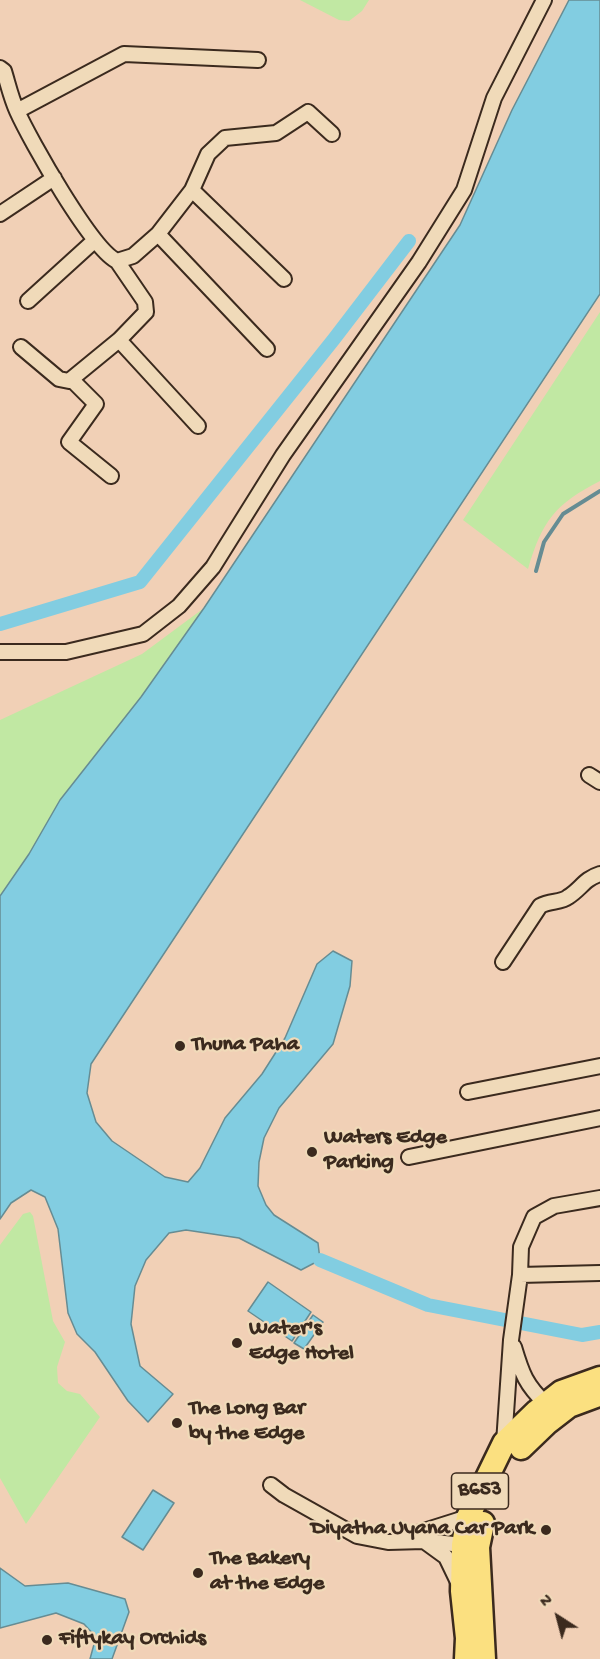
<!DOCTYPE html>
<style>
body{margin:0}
#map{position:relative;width:600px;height:1659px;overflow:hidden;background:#f1d0b6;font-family:"Gochi Hand",sans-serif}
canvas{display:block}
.north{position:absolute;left:528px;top:1587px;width:60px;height:60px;-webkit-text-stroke:4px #f0dab9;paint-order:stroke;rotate:324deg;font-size:16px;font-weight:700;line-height:24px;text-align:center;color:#3b2a1e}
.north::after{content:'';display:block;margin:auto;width:21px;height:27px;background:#3b2a1e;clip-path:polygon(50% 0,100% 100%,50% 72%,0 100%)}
</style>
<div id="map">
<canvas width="600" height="1659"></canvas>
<div class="north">N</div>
</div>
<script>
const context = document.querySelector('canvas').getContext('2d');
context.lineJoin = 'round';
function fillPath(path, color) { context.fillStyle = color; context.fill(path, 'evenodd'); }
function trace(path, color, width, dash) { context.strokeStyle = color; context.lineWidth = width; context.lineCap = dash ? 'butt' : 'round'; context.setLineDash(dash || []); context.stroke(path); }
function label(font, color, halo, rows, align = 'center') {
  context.font = font + ' "Gochi Hand",sans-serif'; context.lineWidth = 4.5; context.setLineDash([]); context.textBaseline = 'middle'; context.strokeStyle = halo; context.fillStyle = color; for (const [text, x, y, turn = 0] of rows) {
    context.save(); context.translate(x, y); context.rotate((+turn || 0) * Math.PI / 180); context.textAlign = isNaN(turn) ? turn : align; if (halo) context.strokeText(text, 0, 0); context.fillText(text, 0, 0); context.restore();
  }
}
fillPath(new Path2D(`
 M 300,0 L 369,0 L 362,11 L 349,21 L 339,20 Z
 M 600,312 L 600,481 C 555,504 542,521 528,569 L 463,520 Z
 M 204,608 L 0,896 L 0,720 L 142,654 Z
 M 30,1212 L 33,1216 L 53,1321 L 65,1342 L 57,1367 L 58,1383 L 67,1391 L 80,1394 L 100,1417 L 26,1524 L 0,1478 L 0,1245 L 23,1214 Z`), '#c1e8a3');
const water = new Path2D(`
 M 569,0 L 600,0 L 600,294 L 91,1064 L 87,1093 L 96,1122 L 112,1141 L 165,1177 L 188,1182 L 200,1168 L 225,1118 L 262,1074 L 285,1038 L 317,964 L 333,951 L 352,961 L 350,986 L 333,1044 L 279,1108 L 264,1138 L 259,1162 L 258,1186 L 266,1205 L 274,1215 L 318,1243 L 320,1260 L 301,1270 L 239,1238 L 186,1230 L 169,1233 L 146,1260 L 135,1286 L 131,1324 L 140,1366 L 173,1394 L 148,1422 L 128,1401 L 95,1352 L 77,1334 L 68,1313 L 58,1229 L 45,1197 L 31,1190 L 11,1203 L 0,1219 L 0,896 L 29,854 L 60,800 L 141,697 L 204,608 L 460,225 L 512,110 Z
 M 268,1282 L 311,1312 L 292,1341 L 248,1311 Z
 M 313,1315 L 323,1322 L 304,1349 L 294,1343 Z
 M 153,1490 L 174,1503 L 143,1550 L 122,1537 Z
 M 0,1568 L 25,1586 L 68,1583 L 125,1599 L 129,1612 L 112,1659 L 90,1659 L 96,1637 L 84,1624 L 56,1613 L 0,1628 Z`);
fillPath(water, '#82cde1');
trace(water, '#668c93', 1.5);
trace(new Path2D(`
 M 536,571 L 544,542 L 563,514 L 600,491`), '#668c93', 4);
trace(new Path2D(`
 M 0,624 L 140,582 L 334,339 L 409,241
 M 320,1260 L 428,1305 L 582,1335 L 600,1332`), '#82cde1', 14);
const minor = new Path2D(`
 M 0,68 L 4,71 C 8,84 11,98 17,111 C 30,140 92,250 117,261 L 145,302 L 146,312 L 119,340 L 69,381 L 59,379 L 21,347
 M 17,111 L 124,54 L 258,60
 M 192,190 L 284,279
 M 0,214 L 54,178
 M 158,234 L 267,349
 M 117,261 L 133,256 L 158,234 L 192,190 L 208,154 L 225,138 L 276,133 L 308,112 L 332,134
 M 28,301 L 94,241
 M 119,340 L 198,426
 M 72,380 L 96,404 L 69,442 L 111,476
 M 0,652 L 66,652 L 143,634 L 179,606 L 213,567 L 283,455 L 419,262 L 464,190 L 494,98 L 544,0
 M 589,775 L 600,782
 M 503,962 L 540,906 C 550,900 561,903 568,897 C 581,889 584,879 600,874
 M 468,1092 L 600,1066
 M 409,1157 L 600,1118
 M 520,1275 L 600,1273
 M 514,1347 C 522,1374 526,1385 546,1404
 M 504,1443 L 511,1340 L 520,1275 L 521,1247 L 534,1217 L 554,1206 L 600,1198
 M 271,1485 L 284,1495 L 357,1536 L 388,1542 L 424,1541 L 446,1557 L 459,1584
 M 408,1536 L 468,1517
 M 427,1541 L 470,1546`);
const primary = new Path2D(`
 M 521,1448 L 547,1423 L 569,1406 L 596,1396
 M 483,1523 L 478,1547 L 484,1659
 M 466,1659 L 467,1638 L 462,1591 L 463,1545 L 468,1517 L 504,1443 L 537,1411 L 561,1392 L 600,1378`);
trace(minor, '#3b2a1e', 18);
trace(primary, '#3b2a1e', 27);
trace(minor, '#f0dab9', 14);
trace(primary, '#fbe080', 22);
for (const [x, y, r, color] of [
 [180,1046,6,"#3b2a1e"],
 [312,1152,6,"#3b2a1e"],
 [237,1343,6,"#3b2a1e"],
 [177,1423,6,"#3b2a1e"],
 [546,1530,6,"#3b2a1e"],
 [198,1573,6,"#3b2a1e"],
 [47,1640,6,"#3b2a1e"]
]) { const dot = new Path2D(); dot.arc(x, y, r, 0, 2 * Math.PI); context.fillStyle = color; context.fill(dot); trace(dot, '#f0dab9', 2); }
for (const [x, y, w] of [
 [480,1491,57]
]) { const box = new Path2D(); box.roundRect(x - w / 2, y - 18, w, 36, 4.5); context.fillStyle = '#f0dab9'; context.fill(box); trace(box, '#3b2a1e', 1.5); }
label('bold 21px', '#3b2a1e', null, [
 ["B653",480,1491]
]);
label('bold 22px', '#3b2a1e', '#f0dab9', [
 ["Thuna Paha",192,1046],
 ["Waters Edge",324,1139],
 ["Parking",324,1164],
 ["Water's",249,1330],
 ["Edge Hotel",249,1355],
 ["The Long Bar",189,1410],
 ["by the Edge",189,1435],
 ["Diyatha Uyana Car Park",534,1530,"right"],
 ["The Bakery",210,1560],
 ["at the Edge",210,1585],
 ["Fiftykay Orchids",59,1640]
], 'left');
</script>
